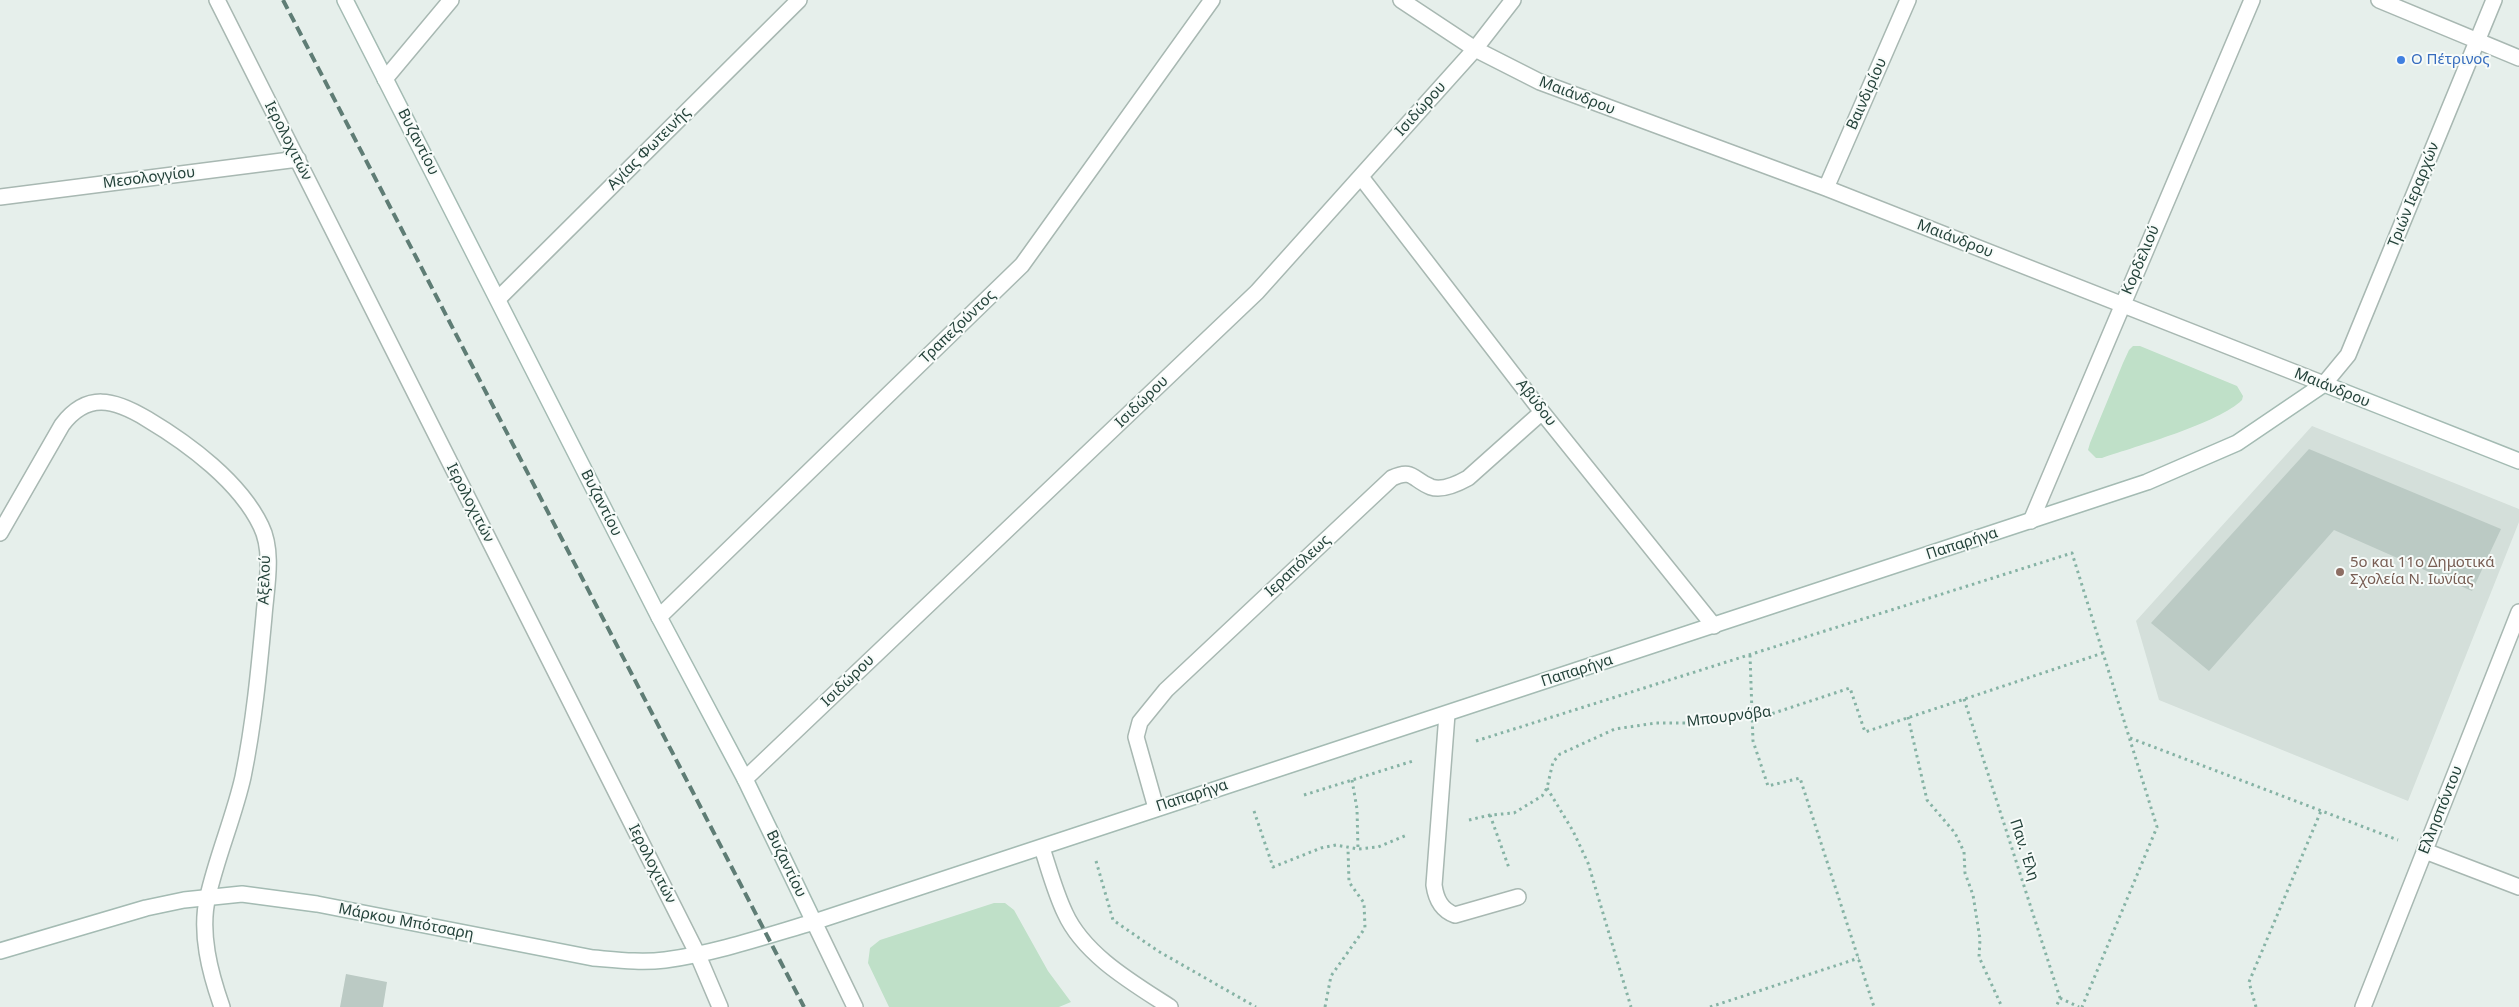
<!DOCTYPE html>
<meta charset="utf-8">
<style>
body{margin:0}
canvas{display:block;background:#e6efeb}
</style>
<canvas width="2519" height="1007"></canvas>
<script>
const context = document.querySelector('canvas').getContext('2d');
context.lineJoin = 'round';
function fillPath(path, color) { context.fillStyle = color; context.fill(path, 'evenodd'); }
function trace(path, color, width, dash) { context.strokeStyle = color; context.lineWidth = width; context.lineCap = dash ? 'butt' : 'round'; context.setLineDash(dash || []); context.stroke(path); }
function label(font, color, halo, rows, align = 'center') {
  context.font = font + ' "Noto Sans",sans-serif'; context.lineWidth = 4; context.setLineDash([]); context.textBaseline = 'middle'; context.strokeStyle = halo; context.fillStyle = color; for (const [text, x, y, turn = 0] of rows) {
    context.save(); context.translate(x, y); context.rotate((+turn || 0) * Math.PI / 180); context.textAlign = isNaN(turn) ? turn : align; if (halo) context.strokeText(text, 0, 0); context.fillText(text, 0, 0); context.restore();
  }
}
fillPath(new Path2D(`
 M 2312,426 L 2519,509 L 2519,522 L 2408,801 L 2159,700 L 2136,621 Z`), '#d4dfda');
fillPath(new Path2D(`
 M 2133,346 L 2140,346 L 2237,386 L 2243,396 L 2242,400 C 2219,423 2137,446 2102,458 L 2096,458 L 2088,450 L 2090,443 L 2123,363 L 2129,350 Z
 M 994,903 L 1005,903 L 1014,910 L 1048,971 L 1071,1002 L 1059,1007 L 889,1007 L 868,963 L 870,948 L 880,940 Z`), '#bfe0c8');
fillPath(new Path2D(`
 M 2309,449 L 2501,529 L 2472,591 L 2334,530 L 2209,671 L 2151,623 Z
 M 346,974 L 387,982 L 383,1007 L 340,1007 Z`), '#bbcac4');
const lane = new Path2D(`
 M 1447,714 L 1434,885 C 1436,899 1441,910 1455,915 L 1518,897`);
const street = new Path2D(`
 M 217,0 L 697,953 L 720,1007
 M 1401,0 L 1475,49 L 1540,82 L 1826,188 L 2324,384 L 2348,355 L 2494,0
 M 2379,0 L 2519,58
 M 385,79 L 451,0
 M 1361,177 L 1542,412 L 1714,626
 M 1826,188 L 1908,0
 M 0,197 L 298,159
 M 498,299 L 799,0
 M 2031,521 L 2252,0
 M 0,533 L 62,425 C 87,392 114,399 147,419 C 189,444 240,482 261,526 C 274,552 266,588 264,616 C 259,670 254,723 243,777 C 234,817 217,856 208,896 C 199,932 210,973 222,1007
 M 659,617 L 1022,265 L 1212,0
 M 745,779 L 1257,292 L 1475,49 L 1513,0
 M 1156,808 L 1136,737 L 1140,722 L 1166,690 L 1392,478 C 1413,468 1413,480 1431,487 C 1442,491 1459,483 1468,478 L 1542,412
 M 1042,848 C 1049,869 1055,892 1065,913 C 1084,955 1133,983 1170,1007
 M 2425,851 L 2519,887
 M 814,922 L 855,1007
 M 2363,1007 L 2519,612`);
const secondary = new Path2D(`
 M 345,0 L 659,617 L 745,779 L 814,922
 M 0,951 L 146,908 L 184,900 L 242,894 L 317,904 L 593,958 C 617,960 641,963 665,960 C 716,953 766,936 814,922 L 2147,482 L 2237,443 L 2324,384 L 2519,461`);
trace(lane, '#a8b8b2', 18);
trace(street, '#a8b8b2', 18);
trace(secondary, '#a4bbb3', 18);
trace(new Path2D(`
 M 1750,655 L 1753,741 L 1768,786 L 1800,778 L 1874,1007
 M 1964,699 L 2060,998 L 2056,1007
 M 1908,717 L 1927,800 L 1955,833 L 1964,852 L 1965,873 L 1973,895 L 1980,939 L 1979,957 L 2002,1007
 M 2130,738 L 2398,840
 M 1476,741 L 2072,553 L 2157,827 L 2082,1007
 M 1352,780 L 1357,809 L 1358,849
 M 1547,788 L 1573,831 L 1588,863 L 1631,1007
 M 1304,795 L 1413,761
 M 1254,811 L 1273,867 L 1321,848 L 1336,845 L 1358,849 L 1378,847 L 1407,835
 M 1490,815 L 1509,868
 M 1469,820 L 1490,815 L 1514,813 L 1542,796 L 1547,788 L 1553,762 L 1560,754 L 1615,729 L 1656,723 L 1691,723 L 1751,712 L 1771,714 L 1850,688 L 1865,732 L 2103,653
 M 1096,861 L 1113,920 L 1158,951 L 1256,1007
 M 2060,998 L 2079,1007
 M 1325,1007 L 1331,976 L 1365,928 L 1364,903 L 1349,882 L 1348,849
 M 1710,1007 L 1859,958
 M 2256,1007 L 2249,982 L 2321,811`), '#86b3a5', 3, [2.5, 4]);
trace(lane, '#fff', 15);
trace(street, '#fff', 15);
trace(secondary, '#fff', 15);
trace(new Path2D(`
 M 283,0 L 804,1007`), '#5f7d75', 4, [10, 5]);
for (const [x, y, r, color] of [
 [2401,60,5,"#3f7fe0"],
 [2340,572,5,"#8d6e63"]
]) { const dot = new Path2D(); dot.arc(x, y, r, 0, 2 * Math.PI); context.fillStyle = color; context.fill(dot); trace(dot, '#f7fbf9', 2); }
label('15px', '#366cbe', '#f7fbf9', [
 ["Ο Πέτρινος",2411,60]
], 'left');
label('15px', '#24423a', '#f7fbf9', [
 ["Βαινδιρίου",1867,94,-66],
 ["Μαιάνδρου",1577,96,21],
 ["Ισιδώρου",1421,109,-48],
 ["Ιερολοχιτών",288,141,63],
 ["Βυζαντίου",418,142,63],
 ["Αγίας Φωτεινής",649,149,-45],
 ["Μεσολογγίου",149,178,-7],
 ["Τριών Ιεραρχών",2414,195,-68],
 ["Μαιάνδρου",1955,239,21],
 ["Κορδελιού",2141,260,-67],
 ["Τραπεζούντος",958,327,-44],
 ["Μαιάνδρου",2332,388,22],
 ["Ισιδώρου",1142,402,-44],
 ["Αβύδου",1536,403,52],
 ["Ιερολοχιτών",470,503,63],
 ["Βυζαντίου",601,503,63],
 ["Παπαρήγα",1962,544,-18],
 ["Ιεραπόλεως",1298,566,-43],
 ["Αξελού",265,580,-88],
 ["Παπαρήγα",1577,671,-18],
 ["Ισιδώρου",848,681,-44],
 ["Μπουρνόβα",1729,717,-7],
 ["Παπαρήγα",1192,796,-18],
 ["Ελλησπόντου",2441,810,-68],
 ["Παν. 'Ελη",2024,850,72],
 ["Ιερολοχιτών",652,864,63],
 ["Βυζαντίου",786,864,64],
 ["Μάρκου Μπότσαρη",406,922,11]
]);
label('15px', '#785e54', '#f7fbf9', [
 ["5ο και 11ο Δημοτικά",2350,563],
 ["Σχολεία Ν. Ιωνίας",2350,580]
], 'left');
</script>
